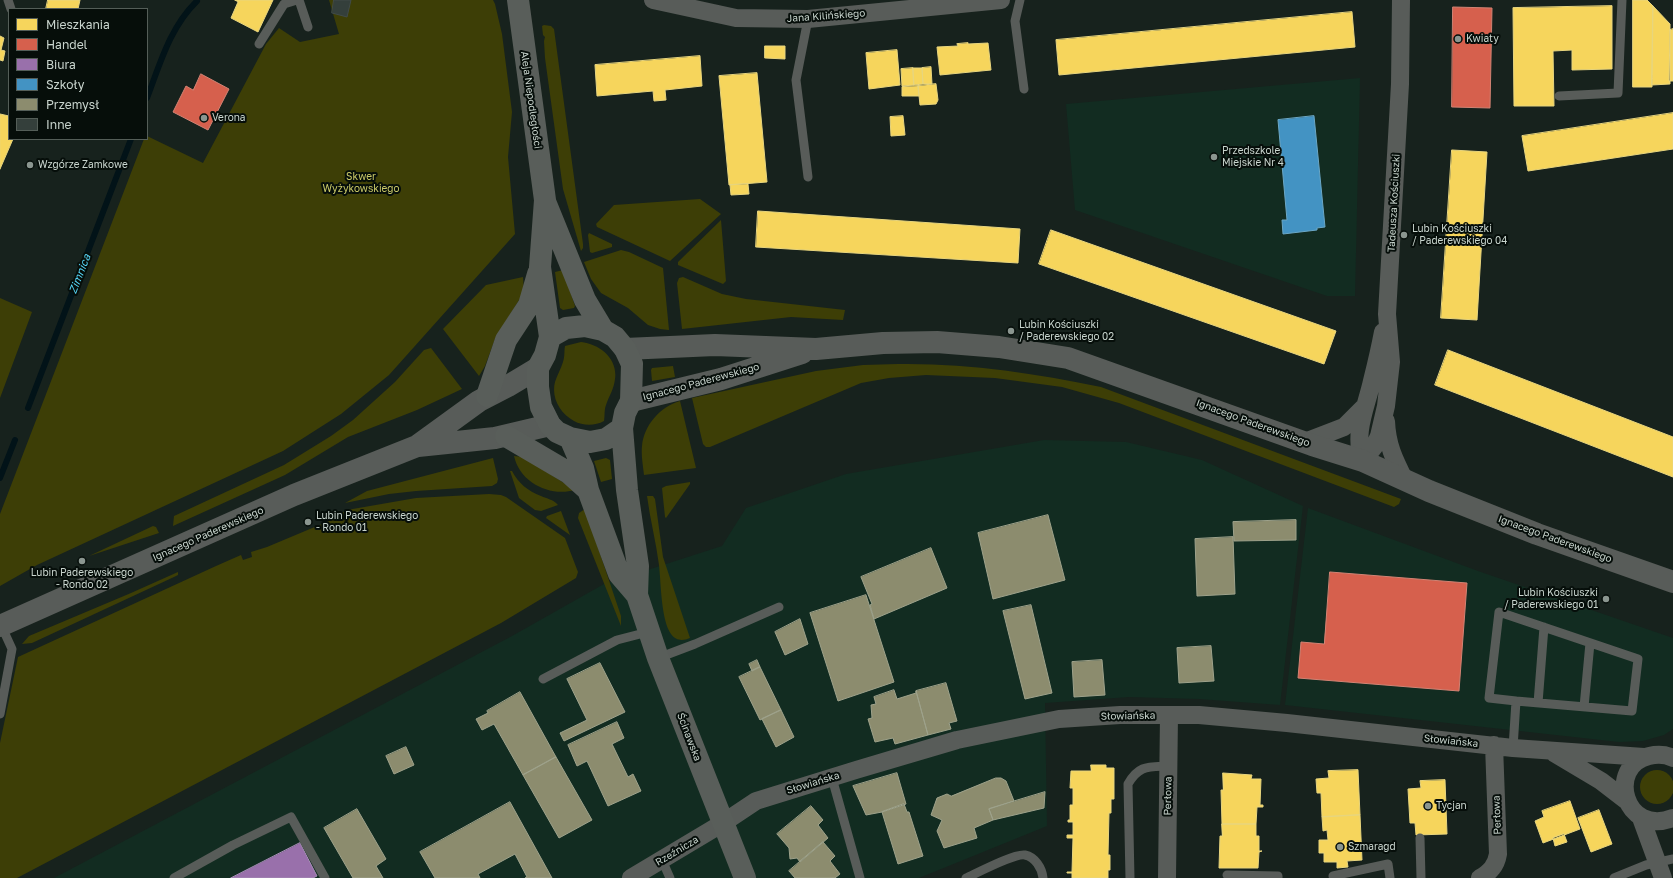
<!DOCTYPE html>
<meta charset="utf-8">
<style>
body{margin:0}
#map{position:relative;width:1673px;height:878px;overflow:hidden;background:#17221d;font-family:"Golos Text",sans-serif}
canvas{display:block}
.legend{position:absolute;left:8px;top:8px;width:140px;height:132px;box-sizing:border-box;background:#060e0a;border:1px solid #545e58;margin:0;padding:5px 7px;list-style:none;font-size:12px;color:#c9d5ce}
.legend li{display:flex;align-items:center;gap:8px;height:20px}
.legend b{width:20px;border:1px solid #545e58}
</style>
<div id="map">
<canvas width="1673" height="878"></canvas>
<ul class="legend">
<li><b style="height:11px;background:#f6d55c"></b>Mieszkania</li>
<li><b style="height:11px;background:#d6604d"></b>Handel</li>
<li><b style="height:11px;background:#9970ab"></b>Biura</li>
<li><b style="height:11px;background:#4393c3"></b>Szkoły</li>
<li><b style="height:11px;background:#8c8c6e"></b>Przemysł</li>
<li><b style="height:11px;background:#343f3b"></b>Inne</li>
</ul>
</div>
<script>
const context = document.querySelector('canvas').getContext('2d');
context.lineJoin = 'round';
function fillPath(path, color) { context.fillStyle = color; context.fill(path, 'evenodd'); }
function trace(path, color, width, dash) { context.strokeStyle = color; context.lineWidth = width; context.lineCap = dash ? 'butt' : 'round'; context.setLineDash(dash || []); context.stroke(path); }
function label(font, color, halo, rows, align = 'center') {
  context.font = font + ' "Golos Text",sans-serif'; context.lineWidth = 4; context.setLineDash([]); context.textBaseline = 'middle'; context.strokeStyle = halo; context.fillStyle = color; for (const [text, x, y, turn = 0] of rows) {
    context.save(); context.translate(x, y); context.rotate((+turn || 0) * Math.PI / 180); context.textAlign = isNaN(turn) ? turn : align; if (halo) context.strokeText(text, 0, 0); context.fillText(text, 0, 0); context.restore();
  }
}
fillPath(new Path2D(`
 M 1360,78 L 1355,296 L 1327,296 L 1075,210 L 1066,104 Z
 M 1044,440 L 1126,442 L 1202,460 L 1303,506 L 1280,705 L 1199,699 L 1129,697 L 1045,703 L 1047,826 L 919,878 L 54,878 L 512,636 L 604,584 L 722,546 L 746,508 L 846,474 Z
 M 1308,508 L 1478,571 L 1673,638 L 1673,729 L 1664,735 L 1643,741 L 1619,742 L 1285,705 Z`), '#122c21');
fillPath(new Path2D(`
 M 329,0 L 493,0 L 495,4 L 502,34 L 512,112 L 508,157 L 515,234 L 389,375 L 341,414 L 283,451 L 37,565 L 0,586 L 0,514 L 144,139 L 147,139 L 147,136 L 203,163 L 266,44 L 279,28 L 300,42 L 339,34 Z
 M 544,25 L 551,26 L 554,29 L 583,244 L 583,248 L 581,251 L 563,189 L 545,58 L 544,41 L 545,37 L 543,35 L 542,26 Z
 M 700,199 L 721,214 L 670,261 L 597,227 L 596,224 L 614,205 Z
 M 721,220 L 726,281 L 723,284 L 678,265 L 678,262 Z
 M 589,233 L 612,244 L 612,247 L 592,253 L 590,252 L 588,235 Z
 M 621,250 L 629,252 L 663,268 L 669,330 L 660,329 L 648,325 L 628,308 L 601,293 L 591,279 L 584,262 Z
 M 563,270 L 575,306 L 574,308 L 563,310 L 560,308 L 555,272 Z
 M 523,277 L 524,292 L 495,339 L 485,366 L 479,376 L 443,329 L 486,285 Z
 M 683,277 L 722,294 L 746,299 L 845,310 L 843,320 L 791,317 L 682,329 L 677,283 L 679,278 Z
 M 0,298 L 32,312 L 0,398 Z
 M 581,342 C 600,344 618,359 615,379 C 614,389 609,396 606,405 C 604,410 605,416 604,421 C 595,426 583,426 574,421 C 560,413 551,398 555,382 C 557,375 561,369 563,362 C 565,356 564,351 565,346 Z
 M 431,348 L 462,389 L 417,410 L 348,437 L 285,475 L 173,526 L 174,516 L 284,465 L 331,436 L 353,420 L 395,382 L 424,350 Z
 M 898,364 C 968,363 1033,373 1101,387 L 1401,499 L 1399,504 L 1394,507 L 1119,403 L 1062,387 L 995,378 L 926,375 L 889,378 L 861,383 L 710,447 L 706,447 L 703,444 L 692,398 L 816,371 L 863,365 Z
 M 673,366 L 675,377 L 652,381 L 651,370 L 652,368 Z
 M 680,401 L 696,468 L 644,475 C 643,465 641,456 642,446 C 644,425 660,407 680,401 Z
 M 514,456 L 523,457 L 575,490 C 550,497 520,483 514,456 Z
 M 493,458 L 498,479 L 497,483 L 492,486 L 416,491 L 389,494 L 345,503 L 367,491 Z
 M 606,458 L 610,460 L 612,479 L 601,482 L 594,461 Z
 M 510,471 L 512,471 C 518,483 528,491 541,496 C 547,499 553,499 558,505 L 541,511 L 535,510 L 519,498 Z
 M 690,482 L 690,484 L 666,518 L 665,517 L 662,488 L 666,486 Z
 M 489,494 L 501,495 L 506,497 L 565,538 L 578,572 L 576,578 L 501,623 L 17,878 L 0,878 L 0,743 L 18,657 L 216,566 L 241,555 L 243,560 L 252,557 L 251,552 L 267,547 L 329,521 L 347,510 L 416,498 Z
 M 647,496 L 653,496 L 655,499 L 663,557 L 690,638 C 683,641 676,641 671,634 C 661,620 661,583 659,565 C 656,542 650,519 647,496 Z
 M 585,509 L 621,616 L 621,626 L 578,518 L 579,513 Z
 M 561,511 L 570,535 L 546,518 L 547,516 Z
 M 153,526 L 156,527 L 159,533 L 89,556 Z
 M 178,572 L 178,575 L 174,577 L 32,643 L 22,644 L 29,636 L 131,593 Z
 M1640 787a17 17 0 1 1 34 0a17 17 0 1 1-34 0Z`), '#3d3e06');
const homes = new Path2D(`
 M 48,0 L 80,0 L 78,9 L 46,9 Z
 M 235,0 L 273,0 L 258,32 L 231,18 L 238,2 Z
 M 1633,0 L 1647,0 L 1653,6 L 1652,87 L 1633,87 Z
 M 1612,6 L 1612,69 L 1572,70 L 1572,50 L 1553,51 L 1554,106 L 1514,106 L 1513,8 Z
 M 1653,6 L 1670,24 L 1670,84 L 1652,85 Z
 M 1352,12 L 1355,47 L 1059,75 L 1056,40 Z
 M 1673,29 L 1673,81 L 1669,81 L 1670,30 Z
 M 0,36 L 4,38 L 1,50 L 5,51 L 3,61 L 0,60 Z
 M 968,43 L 968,44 L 988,43 L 991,70 L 940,75 L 937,47 L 958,46 L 957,44 Z
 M 765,46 L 785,46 L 785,59 L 765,58 Z
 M 897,50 L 900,85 L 869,89 L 866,53 Z
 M 700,56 L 702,86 L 665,90 L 666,100 L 654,101 L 653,91 L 597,96 L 595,65 Z
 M 931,67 L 932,84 L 923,84 L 922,68 Z
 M 913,68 L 914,85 L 902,86 L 901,69 Z
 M 913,68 L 922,68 L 923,84 L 914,85 Z
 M 757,73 L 767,182 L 729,185 L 719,76 Z
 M 936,84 L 938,100 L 936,104 L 920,105 L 918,86 Z
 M 918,86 L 919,96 L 902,96 L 902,87 Z
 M 1673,113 L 1673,149 L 1528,171 L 1522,136 Z
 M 0,114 L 9,116 L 9,139 L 13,139 L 0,169 Z
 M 903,116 L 905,135 L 891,136 L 890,117 Z
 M 1452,150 L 1487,152 L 1477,320 L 1441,318 Z
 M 748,184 L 749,194 L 731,195 L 730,185 Z
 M 758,211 L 1020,229 L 1018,263 L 756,247 Z
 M 1051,230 L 1336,331 L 1324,364 L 1039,264 Z
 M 1448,350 L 1673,437 L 1673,477 L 1435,385 Z
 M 1091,765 L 1106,765 L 1106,768 L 1114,768 L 1114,799 L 1111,799 L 1111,813 L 1109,813 L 1108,855 L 1110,855 L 1110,870 L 1108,870 L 1108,878 L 1072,878 L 1072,873 L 1067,873 L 1067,872 L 1072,872 L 1073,838 L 1067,838 L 1067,835 L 1073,835 L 1073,822 L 1068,822 L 1068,820 L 1070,820 L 1070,805 L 1073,805 L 1073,788 L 1070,788 L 1071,771 L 1091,771 Z
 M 1358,770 L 1360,815 L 1322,817 L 1321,793 L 1317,793 L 1316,779 L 1329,778 L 1328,771 Z
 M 1223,773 L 1252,775 L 1251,779 L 1261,779 L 1260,805 L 1263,805 L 1263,807 L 1257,807 L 1256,824 L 1222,824 L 1221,790 L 1223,790 Z
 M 1445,780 L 1447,834 L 1416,835 L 1415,823 L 1410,823 L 1408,789 L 1421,788 L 1420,781 Z
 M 1570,801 L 1580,829 L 1543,843 L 1535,821 L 1544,817 L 1542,811 Z
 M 1599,810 L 1612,844 L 1591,852 L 1578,818 Z
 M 1360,815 L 1362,860 L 1347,861 L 1348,867 L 1337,868 L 1337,862 L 1324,862 L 1324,853 L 1319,853 L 1319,840 L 1328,840 L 1327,830 L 1323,831 L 1322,817 Z
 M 1222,824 L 1256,824 L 1256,836 L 1259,836 L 1259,851 L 1262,851 L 1259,852 L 1258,868 L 1219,868 L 1220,836 L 1222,836 Z
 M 1564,834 L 1567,842 L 1555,846 L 1553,838 Z`);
fillPath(homes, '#f6d55c');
trace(homes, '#e8d57e', 1);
const shops = new Path2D(`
 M 1453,7 L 1492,8 L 1490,108 L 1452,107 Z
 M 201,74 L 229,89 L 208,130 L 173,112 L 186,86 L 193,90 Z
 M 1330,572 L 1467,583 L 1459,691 L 1298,678 L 1301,642 L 1324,644 Z`);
fillPath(shops, '#d6604d');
trace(shops, '#d28374', 1);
const offices = new Path2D(`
 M 300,843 L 317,876 L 313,878 L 231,878 Z`);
fillPath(offices, '#9970ab');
trace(offices, '#a78eb6', 1);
const schools = new Path2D(`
 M 1314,116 L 1325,227 L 1317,228 L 1317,230 L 1283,234 L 1282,220 L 1287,220 L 1278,120 Z`);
fillPath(schools, '#4393c3');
trace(schools, '#6ba7c6', 1);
const industry = new Path2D(`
 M 1048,515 L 1065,580 L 993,599 L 978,533 Z
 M 1296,520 L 1296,540 L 1234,541 L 1233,522 Z
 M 1233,537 L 1235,594 L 1197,596 L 1195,539 Z
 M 931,548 L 947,588 L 874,619 L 870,605 L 872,604 L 861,577 Z
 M 866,595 L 894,682 L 838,701 L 810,613 Z
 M 1031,605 L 1052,693 L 1025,699 L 1003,611 Z
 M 800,619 L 808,644 L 785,655 L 775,632 Z
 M 1211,646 L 1214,681 L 1179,683 L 1177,648 Z
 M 757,660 L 760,667 L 752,671 L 749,664 Z
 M 1102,660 L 1105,695 L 1074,697 L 1072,662 Z
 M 600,663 L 625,712 L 564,741 L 560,733 L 587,720 L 567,679 Z
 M 760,667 L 781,710 L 760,720 L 739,677 Z
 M 946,683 L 957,721 L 949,723 L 951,729 L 928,735 L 916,691 Z
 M 894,690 L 897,699 L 916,693 L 916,691 L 928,735 L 895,744 L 893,738 L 875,742 L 868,719 L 872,718 L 871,705 L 876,704 L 874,697 Z
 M 520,692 L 556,757 L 523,775 L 494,724 L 482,730 L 476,719 L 488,713 L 487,711 Z
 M 781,710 L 794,737 L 776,747 L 762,719 Z
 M 617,722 L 624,738 L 612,744 L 628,777 L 633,774 L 641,791 L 608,806 L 587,761 L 577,766 L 568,745 Z
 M 406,747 L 414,765 L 394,774 L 386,756 Z
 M 556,757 L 592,820 L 559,838 L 523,775 Z
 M 897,773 L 906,804 L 882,812 L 866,815 L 853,786 Z
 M 996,778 L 1001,778 L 1006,781 L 1014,801 L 989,809 L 993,820 L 974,828 L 977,838 L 944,848 L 937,831 L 942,820 L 931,815 L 937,798 L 947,794 L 951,796 Z
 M 1045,792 L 1044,808 L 993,820 L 989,809 Z
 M 510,802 L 552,878 L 525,878 L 527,877 L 515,854 L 478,874 L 480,878 L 435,878 L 420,852 Z
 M 904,804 L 907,812 L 909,812 L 923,856 L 898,864 L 882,812 Z
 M 811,806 L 823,820 L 818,825 L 828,838 L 800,862 L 797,858 L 790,859 L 789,848 L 777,834 Z
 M 357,809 L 386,859 L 376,866 L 383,878 L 353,878 L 324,828 Z
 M 823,842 L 835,856 L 830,861 L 840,874 L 835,878 L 795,878 L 789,871 Z`);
fillPath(industry, '#8c8c6e');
trace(industry, '#9ea28b', 1);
trace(new Path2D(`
 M 147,98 C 160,64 170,27 197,1
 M 28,408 L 131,139
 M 0,478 L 15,440`), '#021318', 6);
const building = new Path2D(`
 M 334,0 L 351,0 L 347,17 L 332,13 Z`);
fillPath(building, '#343f3b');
trace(building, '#414b49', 1);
trace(new Path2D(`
 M 8,0 L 11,9
 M 299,0 L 308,27
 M 1020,0 L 1015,21 L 1024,89
 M 259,44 L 284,4 L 297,0
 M 1559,96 L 1618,93 L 1622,0
 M 808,177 L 796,80 L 808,19
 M 658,658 L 695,644 L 779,607
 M 543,679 L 617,640 L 648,632
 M 1538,703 L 1544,627
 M 1584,707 L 1590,643
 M 0,714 L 12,649 L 1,625
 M 1513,748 L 1516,701 L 1632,711 L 1638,659 L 1499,612 L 1489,698 L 1516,701
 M 832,778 L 860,878
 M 1420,838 L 1421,878
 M 662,860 L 670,878
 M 1227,875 L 1278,876 L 1278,878
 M 1333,876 L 1388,864 L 1390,878
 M 174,878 L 233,845 L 291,817 L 325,878
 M 966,878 C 977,873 1015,853 1025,855 C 1035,857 1042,868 1043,878
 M 1130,878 L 1128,784 C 1139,765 1148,767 1168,766
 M 1614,878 L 1646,865 L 1673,859`), '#585c59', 9);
trace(new Path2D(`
 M 653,0 L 736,18 L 808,19 L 1001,0
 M 1386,421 C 1387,445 1394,459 1405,481
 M 1305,442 L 1344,427 L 1363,408
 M 1363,461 L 1374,447 L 1379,436 L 1386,406 L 1391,362 L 1387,314 L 1400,84 L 1401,0
 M 1363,461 C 1353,433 1366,408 1372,381 C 1376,365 1380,348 1383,332
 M 1554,753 L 1601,781 L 1627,801
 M 1673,758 C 1665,754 1658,754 1649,756 C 1606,766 1624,837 1673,818
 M 1641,818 L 1663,878
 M 631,878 L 723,823 L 756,801 L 856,770 L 957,740 L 1059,719 L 1120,715 L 1199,715 L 1287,723 L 1513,748 L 1644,757
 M 1167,878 L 1169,715
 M 1480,878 C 1490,872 1496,866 1498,854 L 1494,745`), '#585c59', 18);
trace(new Path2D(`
 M 625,349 L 715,345 L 816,349 L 883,343 L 937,342 L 999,347 L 1068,358 L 1312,445 L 1363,461 L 1429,491 L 1537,534 L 1673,582
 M 631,401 L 721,379 L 802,353
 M 418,446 L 495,438 L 550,425
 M 0,626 L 294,495 L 417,446 L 479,401 L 508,386 L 538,368`), '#585c59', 22);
trace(new Path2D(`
 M 518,0 L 545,200 L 540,267 L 550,337
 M 546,204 L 585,300 L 603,330
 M 487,396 L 506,340 L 529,305 L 538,274
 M 622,428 L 606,439 L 590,442 L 570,438 L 557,432 L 550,425 L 541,407 L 538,387 L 538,368 L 545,355 L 550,337 L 566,328 L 585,326 L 603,330 L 615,337 L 625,349 L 632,364 L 631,401 L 625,413 L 622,428 L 627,490 L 638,566 L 637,595 L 658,658 L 745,878
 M 506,436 L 569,473 L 588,490
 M 570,438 L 583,468 L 588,490 L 619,574 L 637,595`), '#595e5a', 22);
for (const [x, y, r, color] of [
 [1458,39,4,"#8b9690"],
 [204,118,4,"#8b9690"],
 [1214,157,4,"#8b9690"],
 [30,165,4,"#8b9690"],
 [1404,235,4,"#8b9690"],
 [1011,331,4,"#8b9690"],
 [308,522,4,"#8b9690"],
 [82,561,4,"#8b9690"],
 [1606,599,4,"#8b9690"],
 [1428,806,4,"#8b9690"],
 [1340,847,4,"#8b9690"]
]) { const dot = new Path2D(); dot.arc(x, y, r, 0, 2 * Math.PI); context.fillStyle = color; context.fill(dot); trace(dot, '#060e0a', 1.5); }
label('10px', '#c9d5ce', '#060e0a', [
 ["Jana Kilińskiego",826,16,-4],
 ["Aleja Niepodległości",531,100,82],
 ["Tadeusza Kościuszki",1394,203,-87],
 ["Ignacego Paderewskiego",701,382,-15],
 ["Ignacego Paderewskiego",1253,423,20],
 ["Ignacego Paderewskiego",208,534,-24],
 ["Ignacego Paderewskiego",1555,539,20],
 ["Słowiańska",1128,716,-1],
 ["Ścinawska",689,737,69],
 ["Słowiańska",1451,741,6],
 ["Słowiańska",813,783,-17],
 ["Perłowa",1168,796,-89],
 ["Perłowa",1497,815,-92],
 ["Rzeźnicza",677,851,-31]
]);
label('10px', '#c9d5ce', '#060e0a', [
 ["Kwiaty",1466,39],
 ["Verona",212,118],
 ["Przedszkole",1222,151],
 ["Miejskie Nr 4",1222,163],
 ["Wzgórze Zamkowe",38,165],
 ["Lubin Kościuszki",1412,229],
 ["/ Paderewskiego 04",1412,241],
 ["Lubin Kościuszki",1019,325],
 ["/ Paderewskiego 02",1019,337],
 ["Lubin Paderewskiego",316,516],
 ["- Rondo 01",316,528],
 ["Lubin Paderewskiego",82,573,"center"],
 ["- Rondo 02",82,585,"center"],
 ["Lubin Kościuszki",1598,593,"right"],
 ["/ Paderewskiego 01",1598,605,"right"],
 ["Tycjan",1436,806],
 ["Szmaragd",1348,847]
], 'left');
label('10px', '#cac968', '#060e0a', [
 ["Skwer",361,177],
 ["Wyżykowskiego",361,189]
]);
label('italic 11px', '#56d6f7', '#060e0a', [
 ["Zimnica",80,274,-69]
]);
</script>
